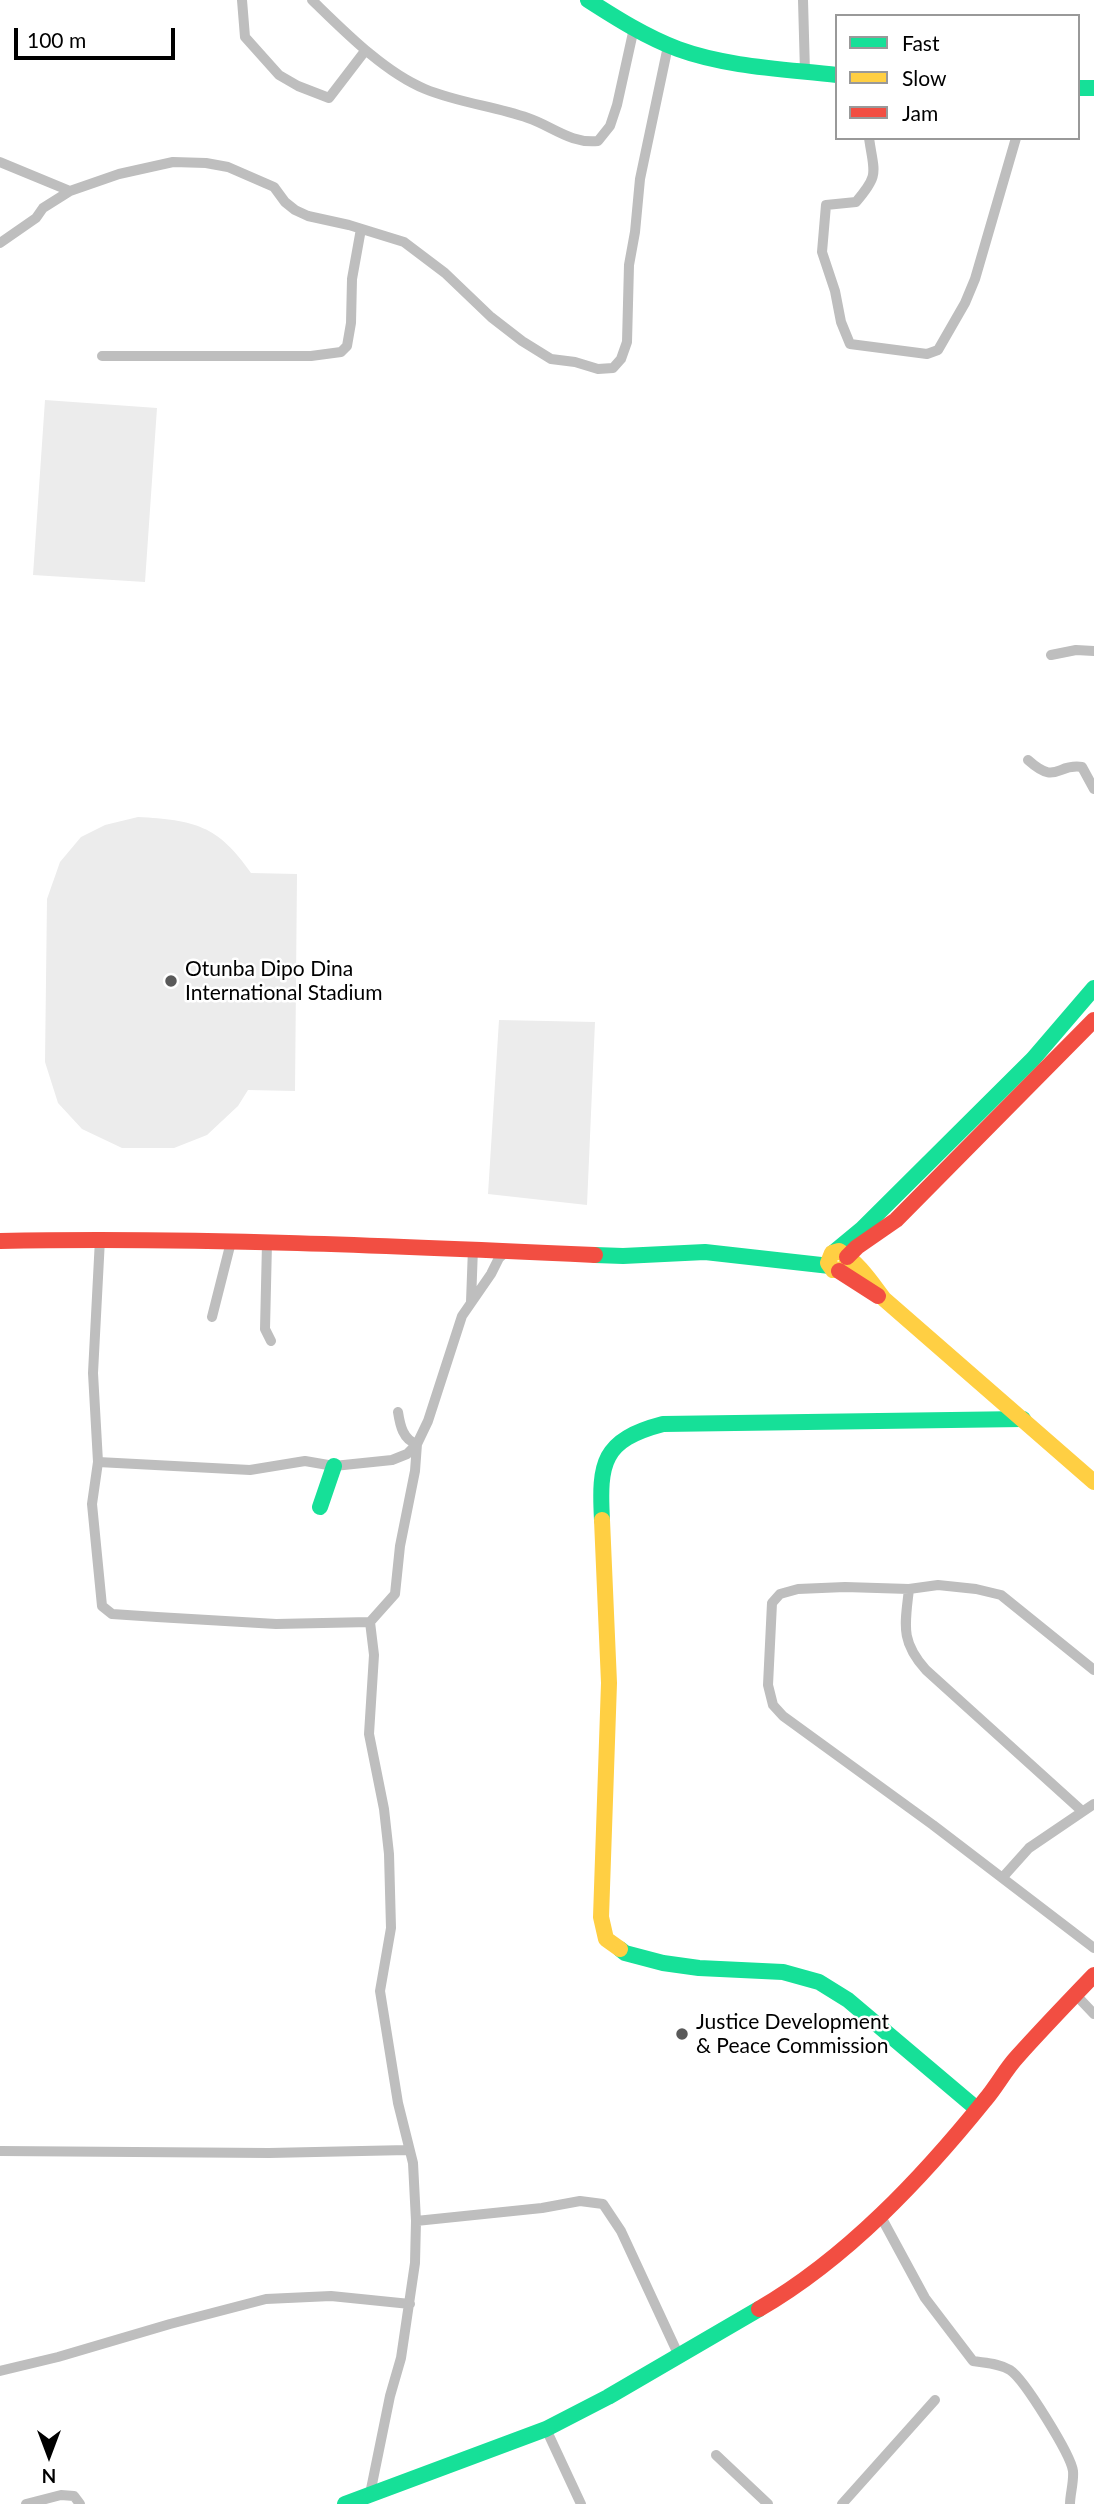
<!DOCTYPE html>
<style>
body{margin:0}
#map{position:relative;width:1094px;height:2504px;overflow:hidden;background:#fff;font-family:Lato,sans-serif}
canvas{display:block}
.legend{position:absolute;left:835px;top:14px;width:245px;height:126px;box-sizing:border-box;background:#fff;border:2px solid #999;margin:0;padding:9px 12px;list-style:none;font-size:21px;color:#000}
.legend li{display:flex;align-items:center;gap:14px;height:35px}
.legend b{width:35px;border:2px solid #999}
.north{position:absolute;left:14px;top:2420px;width:70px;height:70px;-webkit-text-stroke:5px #fff;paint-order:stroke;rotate:180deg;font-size:19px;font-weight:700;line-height:28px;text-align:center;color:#000}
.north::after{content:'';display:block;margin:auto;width:24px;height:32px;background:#000;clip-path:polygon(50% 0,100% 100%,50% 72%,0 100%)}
.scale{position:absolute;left:14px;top:28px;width:161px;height:32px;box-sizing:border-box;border:4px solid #000;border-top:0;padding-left:9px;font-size:21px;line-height:24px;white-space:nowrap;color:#000;-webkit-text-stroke:5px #fff;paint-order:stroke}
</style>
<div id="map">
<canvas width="1094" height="2504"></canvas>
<ul class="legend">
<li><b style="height:9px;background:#16e098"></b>Fast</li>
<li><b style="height:9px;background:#ffcf43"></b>Slow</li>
<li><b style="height:9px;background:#f24e42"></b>Jam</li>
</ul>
<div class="north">N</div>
<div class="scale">100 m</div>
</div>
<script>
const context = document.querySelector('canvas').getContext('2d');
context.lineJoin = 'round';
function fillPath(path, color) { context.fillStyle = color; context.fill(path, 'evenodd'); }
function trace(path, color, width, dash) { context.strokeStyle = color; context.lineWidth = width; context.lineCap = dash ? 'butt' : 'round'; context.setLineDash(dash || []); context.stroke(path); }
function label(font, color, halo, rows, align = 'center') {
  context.font = font + ' Lato,sans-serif'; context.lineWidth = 5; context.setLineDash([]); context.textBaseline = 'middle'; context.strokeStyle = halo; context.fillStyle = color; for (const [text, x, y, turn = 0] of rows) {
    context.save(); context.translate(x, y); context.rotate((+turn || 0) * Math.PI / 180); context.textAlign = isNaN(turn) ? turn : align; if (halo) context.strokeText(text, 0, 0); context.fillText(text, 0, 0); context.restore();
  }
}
fillPath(new Path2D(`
 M 45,400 L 157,408 L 145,582 L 33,575 Z
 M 138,817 C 194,820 218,825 251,873 L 297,874 L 295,1091 L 248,1090 L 238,1106 L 207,1135 L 174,1148 L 122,1148 L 82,1129 L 58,1103 L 45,1062 L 47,899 L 60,862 L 81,837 L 105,825 Z
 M 499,1020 L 595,1022 L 587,1205 L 488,1194 Z`), '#ececec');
trace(new Path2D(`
 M 242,0 L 245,37 L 279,75 L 298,86 L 329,98 L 365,51
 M 312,0 C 344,31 384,72 425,89 C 459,103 494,106 528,118 C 552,126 571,144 598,141 L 610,126 L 617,105 L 634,28
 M 803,0 L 805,72
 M 869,138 C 874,173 880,174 856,202 L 826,205 L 822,252 L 835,291 L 841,322 L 850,344 L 927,354 L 938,350 L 965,303 L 975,279 L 1016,138
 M 0,162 L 70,191
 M 0,243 L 36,218 L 43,208 L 70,191 L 119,174 L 173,162 L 206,163 L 228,167 L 274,187 L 285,202 L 295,210 L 308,216 L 349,225 L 404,242 L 445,273 L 491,317 L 522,341 L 551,359 L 575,362 L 598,369 L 613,368 L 621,359 L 627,342 L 629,265 L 635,232 L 640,179 L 668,46
 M 102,356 L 311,356 L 341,352 L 347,346 L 351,323 L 352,279 L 361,229
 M 1051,655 L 1076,650 L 1094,651
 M 1028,760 C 1057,786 1056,763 1082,767 L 1094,789
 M 100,1239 L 93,1373 L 98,1462 L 92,1504 L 102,1606 L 112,1614 L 157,1617 L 276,1624 L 370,1622
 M 267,1243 L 265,1329 L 271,1341
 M 471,1302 L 473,1248
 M 212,1317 L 231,1242
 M 98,1462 L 250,1470 L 305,1461 L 334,1466 L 392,1460 L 407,1454 L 417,1444 C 403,1440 400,1425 398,1412
 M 909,1589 C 905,1625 900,1641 926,1670 L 1082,1811
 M 1094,1670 L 1001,1595 L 976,1589 L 938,1585 L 909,1589 L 845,1587 L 798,1589 L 780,1594 L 772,1603 L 768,1685 L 773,1705 L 783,1716 L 933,1825 L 1094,1948
 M 1003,1877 L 1029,1848 L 1094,1804
 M 1075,1994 L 1094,2014
 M 0,2151 L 269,2153 L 408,2150
 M 880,2215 L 925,2298 L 973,2361 C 985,2363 999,2363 1010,2370 C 1024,2379 1071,2455 1073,2471 C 1074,2482 1070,2494 1070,2504
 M 416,2221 L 542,2208 L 580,2201 L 603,2204 L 621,2231 L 679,2356
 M 0,2371 L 58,2357 L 170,2324 L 266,2299 L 331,2296 L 410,2304
 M 546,2429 L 581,2504
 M 716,2455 L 768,2504
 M 370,2494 L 390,2396 L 401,2358 L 415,2263 L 416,2221 L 413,2163 L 398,2103 L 380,1991 L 391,1928 L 389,1854 L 384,1809 L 369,1734 L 374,1655 L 370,1622 L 395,1594 L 400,1546 L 415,1471 L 417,1444 L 428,1421 L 462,1316 L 491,1274 L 499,1258 L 507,1251
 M 26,2504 L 61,2495 L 74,2496 L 80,2504
 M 842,2504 L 935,2400`), '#bebebe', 10);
trace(new Path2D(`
 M 588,0 C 616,18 646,37 678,49 C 727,67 785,69 837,75
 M 1078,88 L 1094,88
 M 833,1253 L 862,1229 L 1033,1059 L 1094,988
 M 595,1255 L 623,1256 L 705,1252 L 830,1266
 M 320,1507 L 334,1466
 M 602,1520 C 599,1463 602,1440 663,1424 L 1023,1419
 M 620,1949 L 625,1953 L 663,1963 L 699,1968 L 783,1972 L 819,1982 L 848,2000 L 977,2109
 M 345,2504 L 546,2429 L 608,2397 L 759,2309`), '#16e098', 16);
trace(new Path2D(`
 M 848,1260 L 845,1269 L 833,1270 L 828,1263 L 832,1253 L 839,1251 C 858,1262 871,1282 884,1299 L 1094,1482
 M 602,1520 L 609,1683 L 601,1917 L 606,1939 L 620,1949`), '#ffcf43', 16);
trace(new Path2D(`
 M 0,1241 C 198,1237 397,1246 595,1255
 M 847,1257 L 857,1247 L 896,1220 L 1094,1020
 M 839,1271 L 878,1296
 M 759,2309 C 847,2258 922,2178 985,2100 C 997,2086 1005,2070 1017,2057 C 1042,2029 1068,2002 1094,1975`), '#f24e42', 16);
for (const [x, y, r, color] of [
 [171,981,7,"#595959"],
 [682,2034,7,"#595959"]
]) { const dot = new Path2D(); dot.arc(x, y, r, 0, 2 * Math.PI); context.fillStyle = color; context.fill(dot); trace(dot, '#fff', 2.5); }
label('21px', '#000', '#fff', [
 ["Otunba Dipo Dina",185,969],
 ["International Stadium",185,993],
 ["Justice Development",696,2022],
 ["& Peace Commission",696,2046]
], 'left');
</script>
